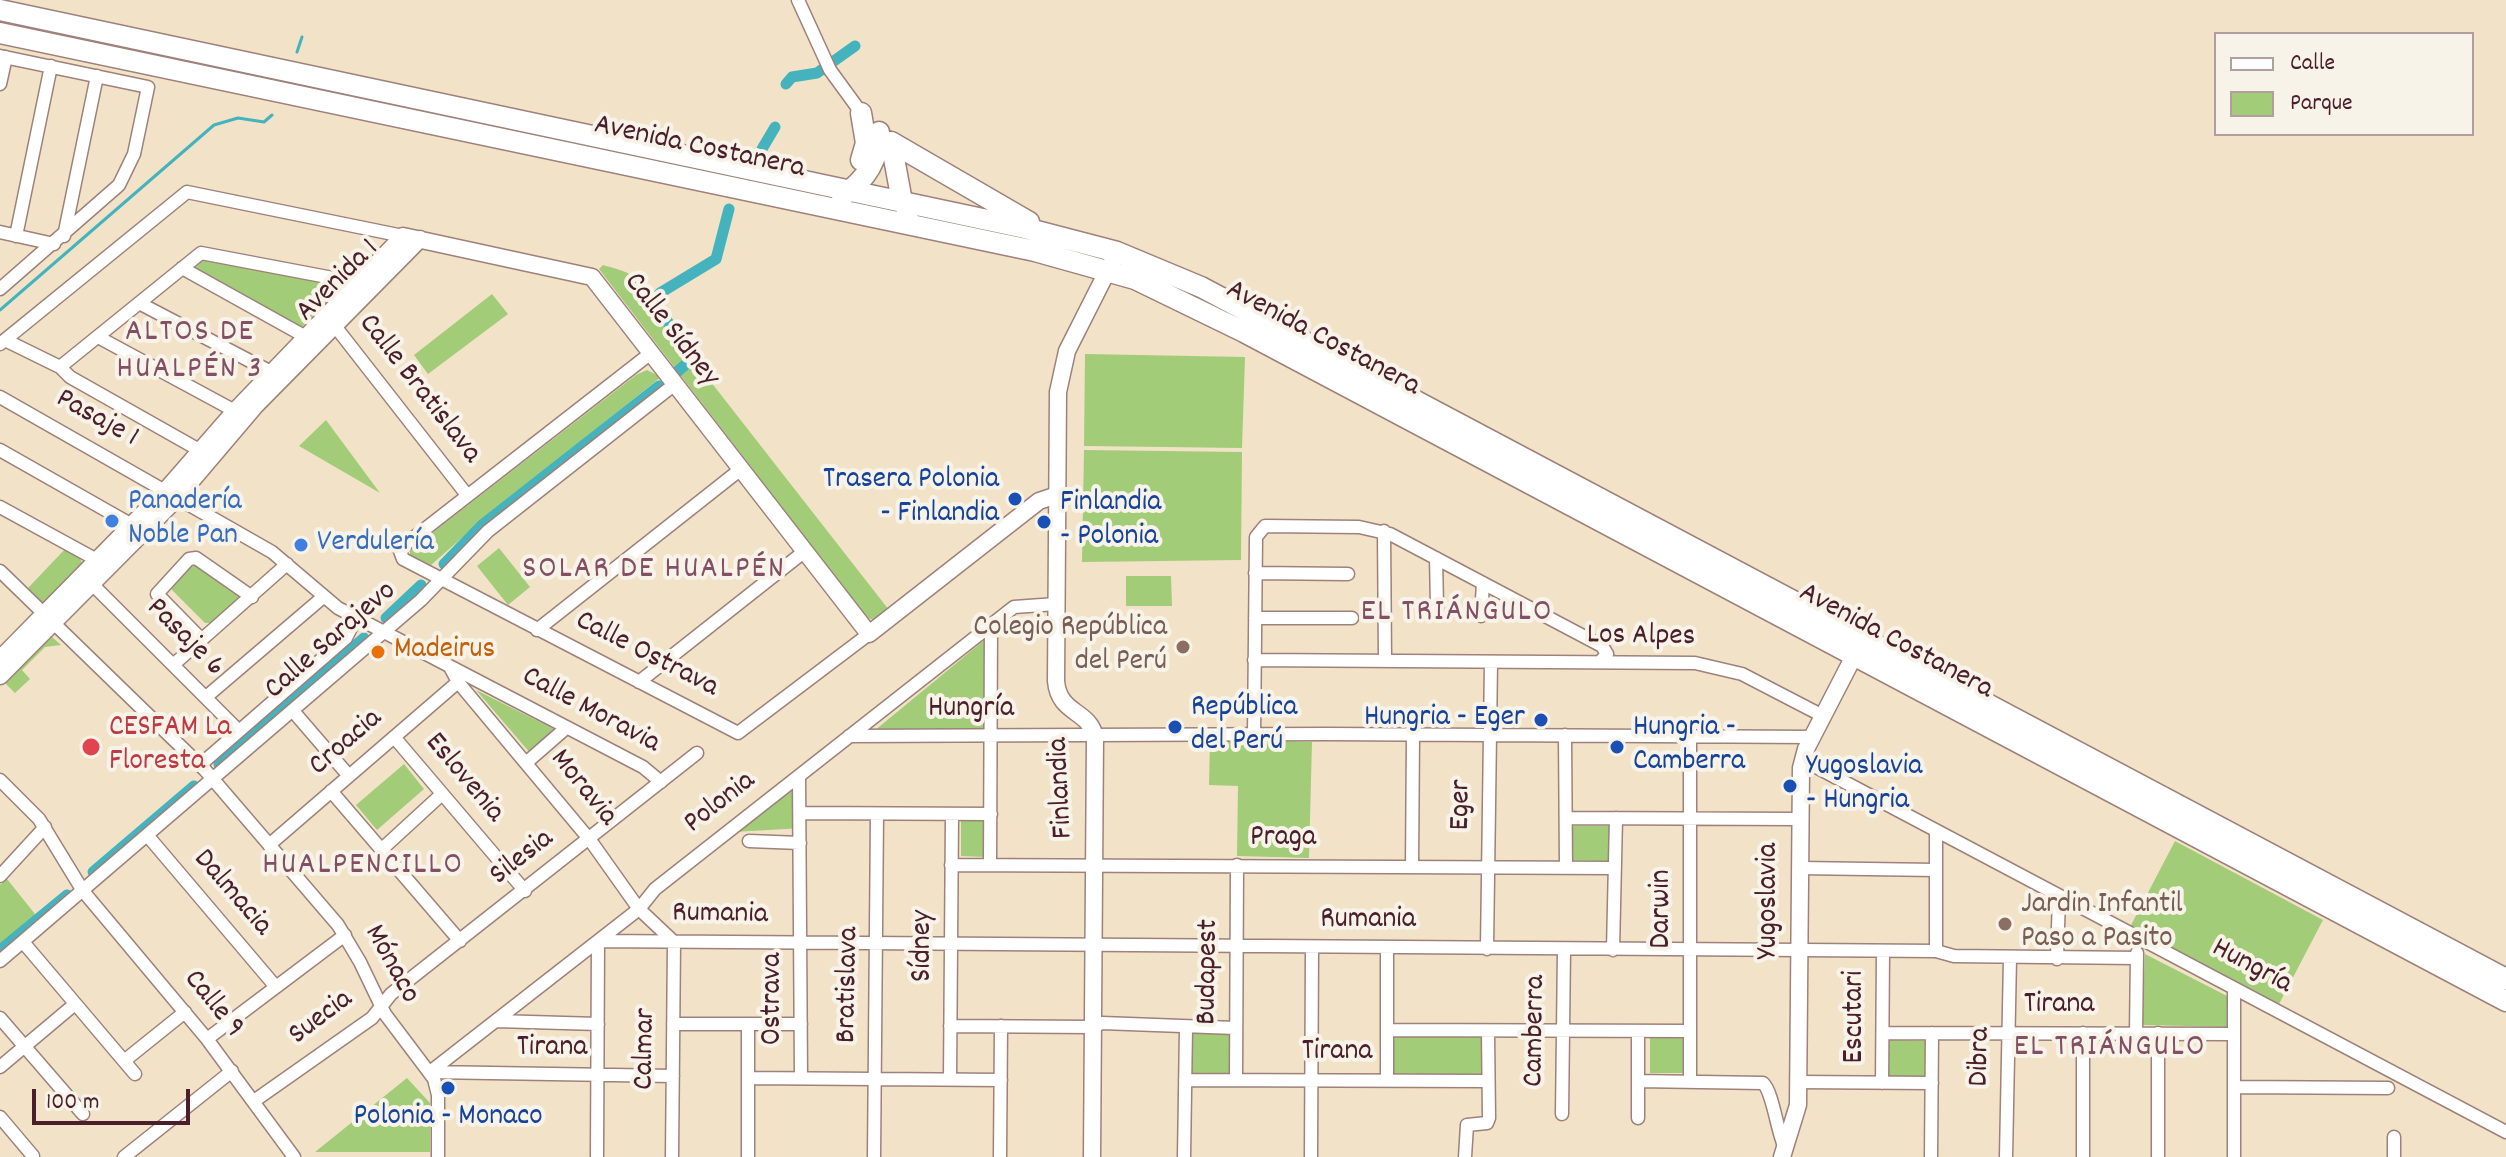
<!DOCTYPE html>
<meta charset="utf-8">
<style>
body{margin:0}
#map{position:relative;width:2506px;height:1157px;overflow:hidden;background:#f2e3c8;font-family:Dekko,sans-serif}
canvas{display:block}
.legend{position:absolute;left:2214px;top:32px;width:260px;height:104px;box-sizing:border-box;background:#f7f3e8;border:2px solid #b29e9c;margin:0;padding:10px 14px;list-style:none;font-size:24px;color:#4a1f2b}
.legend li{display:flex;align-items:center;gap:16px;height:40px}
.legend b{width:40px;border:2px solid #b29e9c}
.scale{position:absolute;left:32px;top:1089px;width:158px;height:36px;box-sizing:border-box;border:4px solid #4a1f2b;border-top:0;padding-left:10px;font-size:24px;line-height:28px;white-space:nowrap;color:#4a1f2b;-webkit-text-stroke:6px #f7f3e8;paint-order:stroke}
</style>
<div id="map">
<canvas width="2506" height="1157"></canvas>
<ul class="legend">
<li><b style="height:10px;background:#fff"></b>Calle</li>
<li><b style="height:22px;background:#a3cc78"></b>Parque</li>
</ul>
<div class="scale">100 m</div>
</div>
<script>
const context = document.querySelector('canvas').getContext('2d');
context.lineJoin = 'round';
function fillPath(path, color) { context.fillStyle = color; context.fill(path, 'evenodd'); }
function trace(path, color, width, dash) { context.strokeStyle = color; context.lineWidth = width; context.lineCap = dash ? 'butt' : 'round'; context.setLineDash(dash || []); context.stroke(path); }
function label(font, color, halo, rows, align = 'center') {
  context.font = font + ' Dekko,sans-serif'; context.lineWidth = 8; context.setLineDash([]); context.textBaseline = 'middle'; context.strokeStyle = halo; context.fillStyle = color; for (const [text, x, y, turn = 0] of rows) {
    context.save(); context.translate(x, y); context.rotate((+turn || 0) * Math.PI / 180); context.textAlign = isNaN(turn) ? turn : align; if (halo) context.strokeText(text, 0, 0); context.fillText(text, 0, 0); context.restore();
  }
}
fillPath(new Path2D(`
 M 205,257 L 326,284 L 337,292 L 299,330 L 193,270 Z
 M 603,265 C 624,271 650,277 650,304 L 889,610 L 875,620 L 867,618 L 599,269 Z
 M 492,294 L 508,314 L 428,374 L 414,355 Z
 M 1085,354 L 1245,357 L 1242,448 L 1084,446 Z
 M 647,370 L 661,377 L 481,521 L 431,565 L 410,555 L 410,550 L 636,375 Z
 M 326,420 L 380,493 L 299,446 Z
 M 1084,450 L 1242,452 L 1241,560 L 1082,562 Z
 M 67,547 L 79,556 L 83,565 L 45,605 L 28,588 Z
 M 499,548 L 530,587 L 508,605 L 477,566 Z
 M 196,561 L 246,594 L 212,623 L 205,623 L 169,587 L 171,581 Z
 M 1126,576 L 1171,576 L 1172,606 L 1126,606 Z
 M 51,636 L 61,645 L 45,647 L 22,670 L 30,679 L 15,693 L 1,679 Z
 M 988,637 L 986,731 L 874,731 Z
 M 476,690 L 558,731 L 531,754 Z
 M 1210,739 L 1312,742 L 1309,858 L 1237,856 L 1238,786 L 1209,785 Z
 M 404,764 L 424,789 L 377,830 L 356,805 Z
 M 803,778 L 803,828 L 734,832 Z
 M 985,818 L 985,857 L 961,856 L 961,819 Z
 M 1572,826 L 1614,826 L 1614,864 L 1571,864 Z
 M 2175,841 L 2323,920 L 2278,1006 L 2130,927 Z
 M 7,879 L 39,919 L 0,952 L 0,885 Z
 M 2145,954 L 2229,997 L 2229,1027 L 2142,1025 Z
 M 1193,1032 L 1230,1033 L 1229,1075 L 1192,1074 Z
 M 1392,1033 L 1484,1035 L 1483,1078 L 1391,1077 Z
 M 1650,1037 L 1686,1038 L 1686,1073 L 1650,1073 Z
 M 1886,1040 L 1929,1041 L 1929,1079 L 1886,1079 Z
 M 407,1078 L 430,1103 L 430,1152 L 315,1152 Z`), '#a3cc78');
trace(new Path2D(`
 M 297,52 L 302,37
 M 0,310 L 214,125 L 238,118 L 264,122 L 272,115`), '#44b3bd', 3);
trace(new Path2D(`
 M 786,84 L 792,77 L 817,73 L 855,46
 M 762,149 L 775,127
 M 677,372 L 693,358 L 653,301 L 660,293 L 716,259 L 729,209
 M 444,564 L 482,525 L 659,386
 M 386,618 L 421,585
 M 219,764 L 364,638
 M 93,872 L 194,786
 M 0,950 L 67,895`), '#44b3bd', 11);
const minor = new Path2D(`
 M 798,0 L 830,70 L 865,118
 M 0,56 L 148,87 L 134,154 L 119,185 L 0,289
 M 0,84 L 6,57
 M 0,232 L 54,244
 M 16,236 L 51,66
 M 64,236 L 97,76
 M 182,268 L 306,337
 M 139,303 L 271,372
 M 331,321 L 467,495
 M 98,337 L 235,411
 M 5,340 L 60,367 L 70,377 L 201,451
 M 0,344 L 187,192 L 403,236
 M 651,353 L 407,543 L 400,551 L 403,559 L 738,733 L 869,634
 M 60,367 L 201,253 L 338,279 L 353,289
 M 0,397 L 272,552 L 338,608 L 643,767 L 661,782
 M 0,450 L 132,525
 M 0,507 L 97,560
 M 1384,531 L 1385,661
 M 1436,558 L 1437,607
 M 0,571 L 205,770 L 338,925 L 360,962 L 385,1014 L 434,1079 L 438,1095 L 438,1157
 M 1255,573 L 1348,574
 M 91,583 L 239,731
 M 1481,616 L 1483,583
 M 1255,618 L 1352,618
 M 537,630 L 741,469
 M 202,640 L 157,594 L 189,559 L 196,558 L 252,597
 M 1254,660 L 1695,663 L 1742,674 L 1823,716
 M 173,665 L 287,564
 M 450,667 L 458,682 L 590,840 L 639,909 L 674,942 L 672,1157
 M 639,682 L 805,551
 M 206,697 L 322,598
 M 293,711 L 349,776
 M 1565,735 L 1566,868
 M 849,736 L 1326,734 L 1812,737
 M 1254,736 L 1256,537 L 1265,526 L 1359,527 L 1390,534 L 1602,646 L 1607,654 L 1600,662
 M 394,737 L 525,891
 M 1803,760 L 2506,1132
 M 527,762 L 566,728
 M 200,765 L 346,638 L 356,618
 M 799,776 L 801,1078
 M 0,780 L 39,819 L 83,891 L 207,1039 L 294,1157
 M 331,791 L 460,941
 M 801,813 L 991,814
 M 1566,818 L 1800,819
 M 147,835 L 276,987
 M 749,841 L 800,843
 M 269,845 L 458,682
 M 381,850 L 442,794
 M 951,865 L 1615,868
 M 990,865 L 991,625
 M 1412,867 L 1413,734
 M 1799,868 L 1936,870
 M 0,876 L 45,827
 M 23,942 L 135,1074
 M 1387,948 L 1387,1080
 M 1487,949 L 1491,662
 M 1613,950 L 1616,818
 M 1936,951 L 1936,831
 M 2057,959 L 2059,896
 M 0,961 L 421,600 L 488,531 L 675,384
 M 0,1018 L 83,1114
 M 496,1021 L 598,1024
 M 673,1024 L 801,1024
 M 748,1024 L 748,1157
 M 950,1026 L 1093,1027 L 1102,1023 L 1235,1028
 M 1387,1030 L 1690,1031
 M 1638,1031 L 1638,1118
 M 1883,1033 L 2234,1034
 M 2083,1033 L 2083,1157
 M 2136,1033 L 2137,953
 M 207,1039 L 345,935
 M 124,1061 L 185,1012
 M 0,1067 L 75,1004
 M 430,1072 L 639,909 L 655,889 L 1014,607 L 1056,604
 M 430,1072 L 673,1076
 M 748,1078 L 1001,1080
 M 950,1079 L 952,814
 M 1185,1080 L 1488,1081
 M 1236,1080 L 1237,865
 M 1638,1081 L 1763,1083 C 1773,1092 1777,1132 1785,1148
 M 1690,1082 L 1690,736
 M 1798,1082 L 1932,1083
 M 1882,1083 L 1883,951
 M 2234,1087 L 2388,1088
 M 254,1101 L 372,1018 L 391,994 L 697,753
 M 1562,1114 L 1564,949
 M 0,1117 L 33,1156
 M 124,1157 L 232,1071
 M 597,1157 L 598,941 L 1936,951 L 1954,956 L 2137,958
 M 874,1157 L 877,814
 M 1000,1157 L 1001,1026
 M 1184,1157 L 1186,1028
 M 1311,1157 L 1312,948
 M 1465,1157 L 1467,1125 L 1487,1123 L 1489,1118 L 1488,1031
 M 1931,1157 L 1932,1033
 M 2006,1157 L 2010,958
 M 2158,1157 L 2158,1033
 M 2234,1157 L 2234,989
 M 2394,1157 L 2394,1137`);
const tertiary = new Path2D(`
 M 0,659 L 166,490 L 235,411 L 403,236 L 592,277 L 869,634 L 1039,501 L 1057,495
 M 0,676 L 176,499 L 255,406 L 420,239
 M 1092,1157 L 1095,737 C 1089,709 1059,715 1056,681 L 1058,392 L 1067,351 L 1117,252
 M 1782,1157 L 1798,1105 L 1801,768 L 1806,749 L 1854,656`);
const primary = new Path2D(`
 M 0,10 L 1025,228 L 1117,252 L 1201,287 L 2506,979
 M 0,33 L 1035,251 L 1135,279 L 1244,332 L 2506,1001
 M 891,142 L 1029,222
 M 891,142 L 901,196 L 908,212
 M 861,160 L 866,143 L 861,113
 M 842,196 C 865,181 879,160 879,132`);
trace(minor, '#9e817a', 15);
trace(tertiary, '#9e817a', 19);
trace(primary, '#9e817a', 23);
trace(minor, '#fff', 12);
trace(tertiary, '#fff', 16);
trace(primary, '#fff', 20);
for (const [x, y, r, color] of [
 [1015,499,8,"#1a4fb4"],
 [112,521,8,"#3f7fe0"],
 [1044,522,8,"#1a4fb4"],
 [301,545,8,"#3f7fe0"],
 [1183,647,8,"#8d6e63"],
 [378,652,8,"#e8710a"],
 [1541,720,8,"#1a4fb4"],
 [1175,727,8,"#1a4fb4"],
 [91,747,10,"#e0444e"],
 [1617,747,8,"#1a4fb4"],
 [1790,786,8,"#1a4fb4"],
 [2005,924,8,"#8d6e63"],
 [448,1088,8,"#1a4fb4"]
]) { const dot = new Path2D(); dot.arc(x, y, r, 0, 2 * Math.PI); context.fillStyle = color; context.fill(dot); trace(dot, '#f7f3e8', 3); }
label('30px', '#4a1f2b', '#f7f3e8', [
 ["Avenida Costanera",699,149,12],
 ["Avenida 1",339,282,-45],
 ["Calle Sídney",670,331,52],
 ["Avenida Costanera",1322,340,28],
 ["Calle Bratislava",418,390,52],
 ["Pasaje 1",96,420,29],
 ["Los Alpes",1641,638,1],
 ["Pasaje 6",184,639,45],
 ["Calle Sarajevo",332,642,-41],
 ["Avenida Costanera",1895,643,28],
 ["Calle Ostrava",646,656,27],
 ["Hungría",971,711],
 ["Calle Moravia",590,712,28],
 ["Croacia",347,744,-41],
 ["Eslovenia",463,779,50],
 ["Finlandia",1063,788,-93],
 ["Moravia",582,789,51],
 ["Polonia",721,804,-38],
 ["Eger",1463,805,-89],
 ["Praga",1283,840],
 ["Silesia",523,859,-38],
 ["Dalmacia",231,894,49],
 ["Yugoslavia",1771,901,-90],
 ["Darwin",1664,909,-90],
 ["Rumania",720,916,1],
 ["Rumania",1368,922],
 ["Sídney",925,946,-90],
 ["Mónaco",390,965,61],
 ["Hungría",2251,968,28],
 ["Budapest",1210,972,-89],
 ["Bratislava",850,985,-89],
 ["Ostrava",775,999,-90],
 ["Calle 9",212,1005,51],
 ["Tirana",2059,1007],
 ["Escutari",1857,1017,-90],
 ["Suecia",322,1019,-37],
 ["Camberra",1537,1031,-89],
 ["Calmar",647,1049,-89],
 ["Tirana",552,1050],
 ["Tirana",1337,1054],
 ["Dibra",1982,1057,-89]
]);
label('30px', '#164399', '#f7f3e8', [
 ["Trasera Polonia",999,482,"right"],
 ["- Finlandia",999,516,"right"],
 ["Finlandia",1060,505],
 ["- Polonia",1060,539],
 ["República",1191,710],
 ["del Perú",1191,744],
 ["Hungria - Eger",1525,720,"right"],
 ["Hungria -",1633,730],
 ["Camberra",1633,764],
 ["Yugoslavia",1806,769],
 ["- Hungria",1806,803],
 ["Polonia - Monaco",448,1119,"center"]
], 'left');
label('30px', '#366cbe', '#f7f3e8', [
 ["Panadería",128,504],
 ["Noble Pan",128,538],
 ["Verdulería",317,545]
], 'left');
label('30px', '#785e54', '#f7f3e8', [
 ["Colegio República",1167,630],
 ["del Perú",1167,664],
 ["Jardin Infantil",2021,907,"left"],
 ["Paso a Pasito",2021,941,"left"]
], 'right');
label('30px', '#c56008', '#f7f3e8', [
 ["Madeirus",394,652]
], 'left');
label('30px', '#be3a42', '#f7f3e8', [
 ["CESFAM La",109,730],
 ["Floresta",109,764]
], 'left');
context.letterSpacing = '2px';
label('32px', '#824f65', '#f7f3e8', [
 ["ALTOS DE",190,335],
 ["HUALPÉN 3",190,372],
 ["SOLAR DE HUALPÉN",654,572],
 ["EL TRIÁNGULO",1457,615],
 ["HUALPENCILLO",363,868],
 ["EL TRIÁNGULO",2110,1050]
]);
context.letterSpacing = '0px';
</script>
